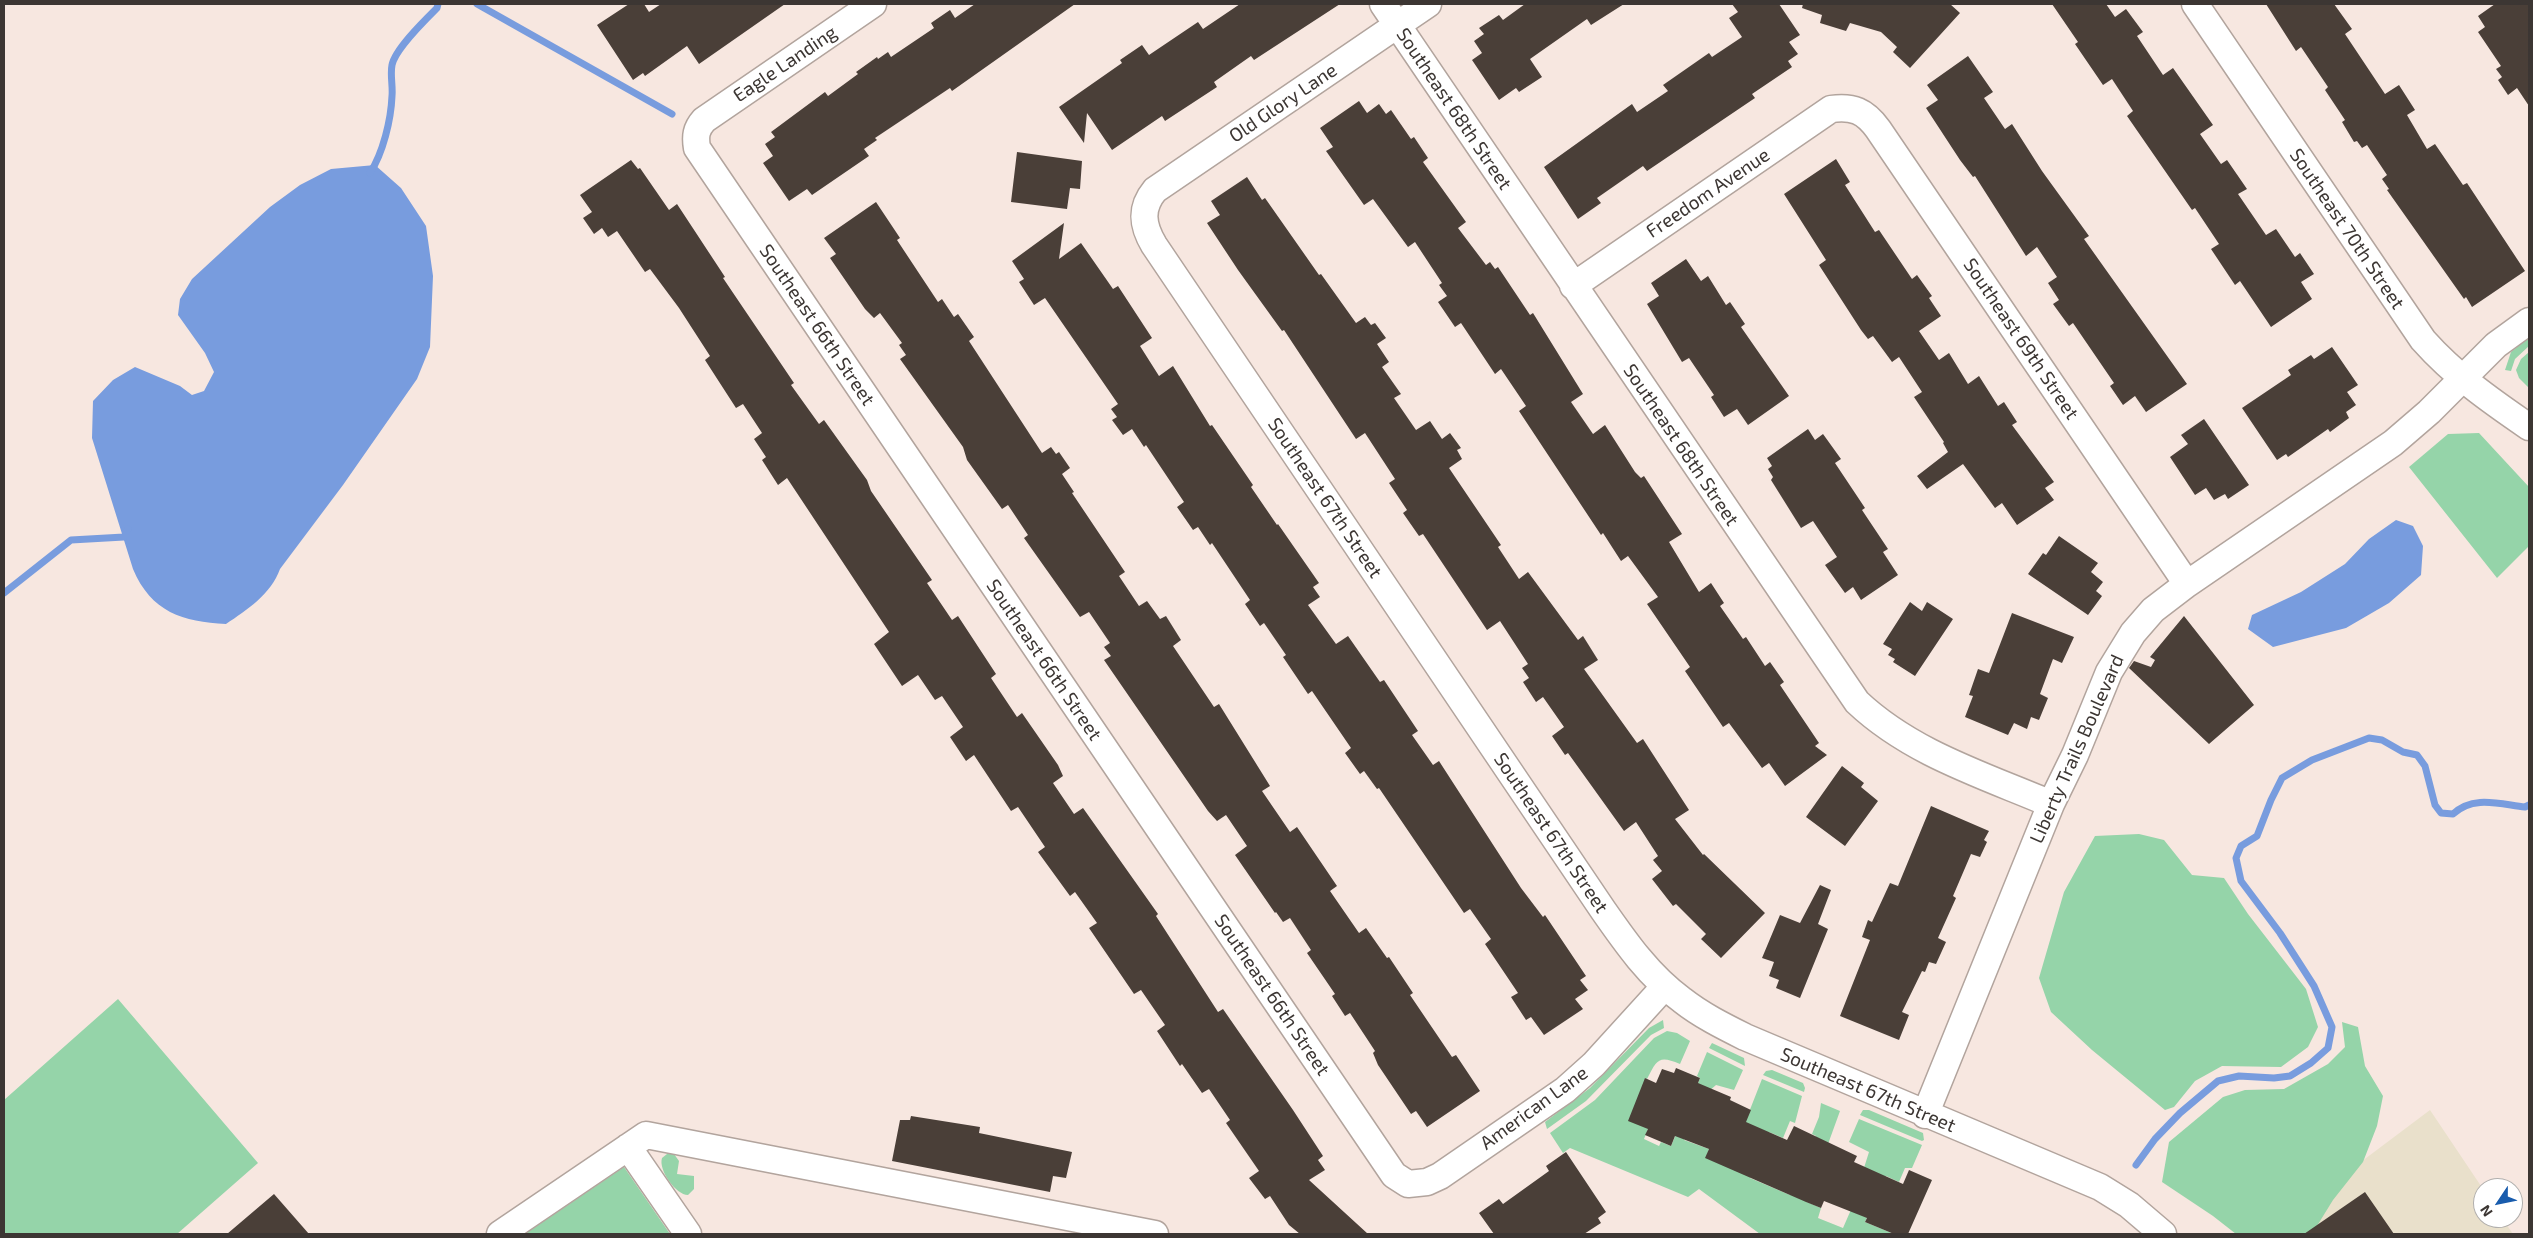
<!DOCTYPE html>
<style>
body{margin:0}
#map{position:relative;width:2533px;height:1238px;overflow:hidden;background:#f7e7e0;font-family:"Exo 2",sans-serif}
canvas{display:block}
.frame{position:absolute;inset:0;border:5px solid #3c3633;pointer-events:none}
.north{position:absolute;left:2473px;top:1178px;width:50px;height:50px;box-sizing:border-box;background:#fff;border:1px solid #b1afad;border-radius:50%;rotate:236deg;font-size:14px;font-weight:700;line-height:20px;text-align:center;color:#3c3633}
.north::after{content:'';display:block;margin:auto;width:18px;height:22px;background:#195cad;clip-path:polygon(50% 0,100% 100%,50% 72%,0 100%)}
</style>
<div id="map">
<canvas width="2533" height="1238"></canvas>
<div class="frame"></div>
<div class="north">N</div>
</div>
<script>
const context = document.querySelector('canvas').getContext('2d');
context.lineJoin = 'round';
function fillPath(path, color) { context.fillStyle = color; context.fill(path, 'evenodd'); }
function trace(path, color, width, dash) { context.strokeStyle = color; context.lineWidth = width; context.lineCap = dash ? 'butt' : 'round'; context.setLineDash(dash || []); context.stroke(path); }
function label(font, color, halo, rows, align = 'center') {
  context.font = font + ' "Exo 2",sans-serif'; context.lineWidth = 5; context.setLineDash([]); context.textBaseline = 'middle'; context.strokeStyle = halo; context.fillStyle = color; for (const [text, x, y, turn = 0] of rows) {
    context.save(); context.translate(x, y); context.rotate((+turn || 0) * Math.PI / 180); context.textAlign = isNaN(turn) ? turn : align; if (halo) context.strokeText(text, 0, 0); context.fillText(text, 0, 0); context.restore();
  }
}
fillPath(new Path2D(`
 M 2430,1110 L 2483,1189 L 2483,1218 L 2502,1218 L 2513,1234 L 2265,1234 Z`), '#e9e0cb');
fillPath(new Path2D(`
 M 2529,337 L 2529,346 L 2515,359 L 2511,371 L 2505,370 L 2511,352 Z
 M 2529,352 L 2529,388 L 2519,378 L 2516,370 L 2521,359 Z
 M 2479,433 L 2529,487 L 2529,546 L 2497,578 L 2409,467 L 2448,434 Z
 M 2139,834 L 2164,840 L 2192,875 L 2224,878 L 2248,914 L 2306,989 L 2318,1027 L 2308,1047 L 2281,1067 L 2222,1066 L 2195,1081 L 2174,1107 L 2165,1110 L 2092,1050 L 2051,1012 L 2039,978 L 2064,892 L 2095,836 Z
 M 118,999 L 258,1163 L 177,1234 L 4,1234 L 4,1100 Z
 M 1663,1020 L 1664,1028 L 1651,1035 L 1586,1101 L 1547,1129 L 1545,1122 L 1590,1088 L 1649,1028 Z
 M 2342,1022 L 2358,1027 L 2365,1066 L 2383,1096 L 2377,1126 L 2363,1162 L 2333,1200 L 2312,1234 L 2236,1234 L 2213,1216 L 2162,1182 L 2169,1142 L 2223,1097 L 2245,1090 L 2284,1089 L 2328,1064 L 2345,1047 Z
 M 1667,1031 L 1677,1033 L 1690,1041 L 1680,1064 C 1659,1055 1657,1059 1647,1079 L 1645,1078 L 1648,1129 L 1644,1139 L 1659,1146 L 1661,1142 L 1671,1146 L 1700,1078 L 1697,1076 L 1707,1052 L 1743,1070 L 1734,1090 L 1716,1085 L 1700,1099 L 1684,1140 L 1709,1149 L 1706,1158 L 1731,1158 L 1762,1079 L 1802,1096 L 1795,1123 L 1790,1121 L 1783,1138 L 1769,1132 L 1750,1178 L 1790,1195 L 1816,1136 L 1812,1134 L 1819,1117 L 1821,1103 L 1840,1111 L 1807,1202 L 1821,1208 L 1818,1218 L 1843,1228 L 1867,1173 L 1863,1171 L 1869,1152 L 1849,1142 L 1859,1119 L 1922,1145 L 1912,1168 L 1905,1168 L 1899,1182 L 1886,1176 L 1865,1222 L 1894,1234 L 1760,1234 L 1699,1189 L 1688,1197 L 1570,1148 L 1563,1153 L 1550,1133 L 1595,1100 L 1654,1038 Z
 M 1712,1043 L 1744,1058 L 1745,1066 L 1709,1048 Z
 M 1772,1070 L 1803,1083 L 1805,1088 L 1804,1092 L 1763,1075 L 1766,1071 Z
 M 1863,1110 L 1869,1110 L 1923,1133 L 1924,1140 L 1922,1141 L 1860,1115 Z
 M 667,1154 L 674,1154 L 679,1161 L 677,1174 L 694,1176 L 694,1189 L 688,1195 C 676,1195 658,1170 662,1158 Z
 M 624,1167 L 670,1234 L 525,1234 Z`), '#95d4a9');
fillPath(new Path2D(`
 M 375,165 L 401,188 L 426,226 L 433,276 L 430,347 L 417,379 L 343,485 L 280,569 C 271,594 247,610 226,624 C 183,622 151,612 133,569 L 92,438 L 93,401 L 113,380 L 135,367 L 180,386 L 192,395 L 204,391 L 214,372 L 205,353 L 178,315 L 180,299 L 192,279 L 270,207 L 300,185 L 331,169 Z
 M 2396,520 L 2413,526 L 2423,546 L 2421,575 L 2389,603 L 2346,628 L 2273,647 L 2248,629 L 2252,615 L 2301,592 L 2345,564 L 2369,539 Z`), '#789cde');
trace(new Path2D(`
 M 477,4 L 672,114
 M 370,173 C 383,153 391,120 392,96 C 393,86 390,75 392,65 C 395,49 425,20 437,8 L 438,4
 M 4,593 L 71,540 L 124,537 L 128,529
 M 2136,1165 L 2155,1139 L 2180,1113 L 2218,1081 L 2239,1076 L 2274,1078 L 2290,1076 L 2311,1063 L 2328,1048 L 2332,1027 L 2314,986 L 2280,933 L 2241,881 L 2236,858 L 2241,846 L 2257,836 L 2271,800 L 2282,778 L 2312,760 L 2369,738 L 2382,740 L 2403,752 L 2417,755 L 2425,766 L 2435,805 L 2441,813 L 2453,814 C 2473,795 2499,804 2525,807 L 2529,805`), '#789cde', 7);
fillPath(new Path2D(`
 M 629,4 L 644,4 L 649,12 L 661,4 L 785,4 L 699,64 L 687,46 L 645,76 L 643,73 L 633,80 L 597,25 Z
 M 975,4 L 1075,4 L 952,91 L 950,88 L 875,138 L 877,140 L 864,149 L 869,156 L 812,195 L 807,189 L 789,201 L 763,163 L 773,156 L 765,144 L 775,137 L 771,132 L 825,92 L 828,96 L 858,74 L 856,72 L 877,57 L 878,59 L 888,52 L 891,57 L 934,28 L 931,23 L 950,10 L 955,18 Z
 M 1240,4 L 1340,4 L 1254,60 L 1251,56 L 1214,82 L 1217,87 L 1165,121 L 1162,116 L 1112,150 L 1087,113 L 1084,143 L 1059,107 L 1122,63 L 1120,60 L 1142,45 L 1149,55 L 1198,22 L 1203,29 Z
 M 1525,4 L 1624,4 L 1591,25 L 1587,19 L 1530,59 L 1542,77 L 1519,92 L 1516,88 L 1499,100 L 1472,60 L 1482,53 L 1474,41 L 1484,34 L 1479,28 L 1499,15 L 1503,20 Z
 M 1732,4 L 1779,4 L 1800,35 L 1789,42 L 1798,54 L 1788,61 L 1792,67 L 1752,94 L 1755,98 L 1647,171 L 1643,166 L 1597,198 L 1601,203 L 1578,219 L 1544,167 L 1632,104 L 1637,112 L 1668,91 L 1663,85 L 1709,53 L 1712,57 L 1742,37 L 1729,18 L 1738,12 Z
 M 1803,4 L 1950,4 L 1960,13 L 1910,68 L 1893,52 L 1897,47 L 1881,32 L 1850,23 L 1846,31 L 1820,23 L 1822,15 L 1802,8 Z
 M 2052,4 L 2106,4 L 2115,17 L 2126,9 L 2143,32 L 2137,36 L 2163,75 L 2173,68 L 2213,125 L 2200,134 L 2221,164 L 2227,160 L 2247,189 L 2238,194 L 2266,235 L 2276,229 L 2295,257 L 2300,253 L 2314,274 L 2301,282 L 2312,299 L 2271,327 L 2240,281 L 2235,285 L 2211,249 L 2219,244 L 2195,208 L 2192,210 L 2127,116 L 2133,111 L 2112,79 L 2103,85 L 2075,44 L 2078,42 Z
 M 2266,4 L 2334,4 L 2352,29 L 2345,34 L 2385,94 L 2399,85 L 2415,110 L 2407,115 L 2427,149 L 2435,144 L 2463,185 L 2467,183 L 2525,271 L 2472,307 L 2466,297 L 2464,299 L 2387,190 L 2389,189 L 2382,179 L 2387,175 L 2367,145 L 2362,148 L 2357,141 L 2354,142 L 2342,122 L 2345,120 L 2325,90 L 2328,87 L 2301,47 L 2296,51 Z
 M 2495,4 L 2529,4 L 2529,106 L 2517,88 L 2508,95 L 2498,80 L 2502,77 L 2496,69 L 2501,66 L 2478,32 L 2485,27 L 2478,16 Z
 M 1968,56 L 1993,92 L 1984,98 L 2005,129 L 2012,124 L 2042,171 L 2089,236 L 2084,239 L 2187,384 L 2146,412 L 2135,396 L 2123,405 L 2110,386 L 2114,383 L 2073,323 L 2069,326 L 2053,304 L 2059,300 L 2048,283 L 2057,277 L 2037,247 L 2026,256 L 1975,176 L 1973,177 L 1960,160 L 1926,108 L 1938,100 L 1927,85 Z
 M 1359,101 L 1367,113 L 1379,104 L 1386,114 L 1391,110 L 1411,139 L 1414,137 L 1428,158 L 1423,162 L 1466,222 L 1458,228 L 1486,265 L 1490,262 L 1495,269 L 1498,267 L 1530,315 L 1533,313 L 1583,394 L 1571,402 L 1593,434 L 1605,425 L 1635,472 L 1641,478 L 1644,476 L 1682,534 L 1669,542 L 1699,592 L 1711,583 L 1724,603 L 1720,606 L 1743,639 L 1746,637 L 1765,666 L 1770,662 L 1784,682 L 1780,685 L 1819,743 L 1815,746 L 1827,755 L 1785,786 L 1769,763 L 1762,768 L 1729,723 L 1723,727 L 1685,671 L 1690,667 L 1647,604 L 1658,597 L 1628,556 L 1621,561 L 1603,533 L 1601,535 L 1519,411 L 1526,406 L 1501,369 L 1495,374 L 1461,323 L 1455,327 L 1438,302 L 1447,296 L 1439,285 L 1442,283 L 1415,242 L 1408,247 L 1373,199 L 1364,205 L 1326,151 L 1333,147 L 1320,128 Z
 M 1017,152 L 1082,161 L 1080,189 L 1070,188 L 1067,209 L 1011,202 Z
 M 1836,159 L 1850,182 L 1845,185 L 1875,232 L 1879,230 L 1912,279 L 1917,275 L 1932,296 L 1929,298 L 1941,316 L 1919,331 L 1939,360 L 1949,353 L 1968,384 L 1979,376 L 1998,406 L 2004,402 L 2017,422 L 2012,425 L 2054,482 L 2045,488 L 2054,500 L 2017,525 L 2002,503 L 1995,508 L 1963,464 L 1927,489 L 1917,476 L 1948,452 L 1943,443 L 1944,442 L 1914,397 L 1922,392 L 1899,357 L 1892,362 L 1873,336 L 1868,339 L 1861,330 L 1819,265 L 1826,260 L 1784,194 Z
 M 631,160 L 638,169 L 640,168 L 669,210 L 677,204 L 725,277 L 723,278 L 794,383 L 791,385 L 819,424 L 824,420 L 867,480 L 871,491 L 932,580 L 927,583 L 952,620 L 958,616 L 996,674 L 991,678 L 1017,717 L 1022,713 L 1058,765 L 1063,776 L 1053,783 L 1074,814 L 1083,808 L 1158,914 L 1156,916 L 1218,1012 L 1223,1009 L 1293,1110 L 1323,1156 L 1318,1160 L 1325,1170 L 1309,1180 L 1368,1234 L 1300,1234 L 1289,1225 L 1270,1196 L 1265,1199 L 1249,1178 L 1259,1171 L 1226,1123 L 1230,1120 L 1209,1089 L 1202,1093 L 1182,1064 L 1180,1066 L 1157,1031 L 1165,1025 L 1141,990 L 1134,994 L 1089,928 L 1097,923 L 1075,892 L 1070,896 L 1038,852 L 1045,847 L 1018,807 L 1011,811 L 974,755 L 966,761 L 950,737 L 963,727 L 942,696 L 935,700 L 918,675 L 902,686 L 874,644 L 889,632 L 787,478 L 778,485 L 762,460 L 766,457 L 754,439 L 762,433 L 743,404 L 736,408 L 705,360 L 710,356 L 679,308 L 650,269 L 645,272 L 617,231 L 608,237 L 602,228 L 594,234 L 583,218 L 592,212 L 580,195 Z
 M 1247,177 L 1262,200 L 1265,198 L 1319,275 L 1321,274 L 1356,323 L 1365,317 L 1371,325 L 1375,323 L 1386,338 L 1377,344 L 1389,362 L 1382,367 L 1401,394 L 1394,398 L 1416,430 L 1430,421 L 1442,439 L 1450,433 L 1461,448 L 1457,450 L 1462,459 L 1449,468 L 1501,545 L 1498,547 L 1519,579 L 1528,572 L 1578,640 L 1583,636 L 1598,660 L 1584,669 L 1637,743 L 1643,739 L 1689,810 L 1675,819 L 1703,855 L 1704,854 L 1765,913 L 1721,958 L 1701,939 L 1706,934 L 1676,904 L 1673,906 L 1652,879 L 1662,871 L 1653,860 L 1658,856 L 1636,822 L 1624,831 L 1568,753 L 1565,755 L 1552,736 L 1564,727 L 1543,697 L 1536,702 L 1523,682 L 1529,678 L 1522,668 L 1528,664 L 1500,621 L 1487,630 L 1423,534 L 1419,536 L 1403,513 L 1407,510 L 1389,483 L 1395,479 L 1365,433 L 1356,439 L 1284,330 L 1282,331 L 1238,270 L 1207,223 L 1220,215 L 1211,201 Z
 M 876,202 L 900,238 L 897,240 L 938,302 L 942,299 L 954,317 L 958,314 L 974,337 L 969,341 L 1042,453 L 1051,447 L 1056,454 L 1059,452 L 1070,468 L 1062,474 L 1074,492 L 1072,493 L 1125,572 L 1119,576 L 1139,606 L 1147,601 L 1160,619 L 1166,616 L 1181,640 L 1173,646 L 1214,707 L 1219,704 L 1270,786 L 1262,791 L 1290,832 L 1297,827 L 1337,886 L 1330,891 L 1359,933 L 1366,928 L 1387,958 L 1389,957 L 1413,993 L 1410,995 L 1452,1057 L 1456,1055 L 1480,1091 L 1427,1127 L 1416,1111 L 1411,1114 L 1378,1065 L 1373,1053 L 1375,1051 L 1350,1013 L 1345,1016 L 1332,996 L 1335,994 L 1307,953 L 1311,950 L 1290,918 L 1283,922 L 1276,912 L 1275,913 L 1235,855 L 1247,846 L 1226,815 L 1217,821 L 1208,811 L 1104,660 L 1111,656 L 1104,647 L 1110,643 L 1089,612 L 1080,617 L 1024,538 L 1028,535 L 1008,505 L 1002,509 L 967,460 L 963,447 L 900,359 L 906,355 L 899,345 L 902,343 L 880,313 L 874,318 L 865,309 L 830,258 L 836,254 L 824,238 Z
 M 1064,223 L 1059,259 L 1081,243 L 1113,289 L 1118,286 L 1152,338 L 1140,346 L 1159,376 L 1173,366 L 1210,426 L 1212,425 L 1253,485 L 1251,487 L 1277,525 L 1278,524 L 1319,583 L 1313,587 L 1320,597 L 1308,605 L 1336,644 L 1348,636 L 1380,682 L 1384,680 L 1418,731 L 1412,735 L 1433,765 L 1439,761 L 1521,888 L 1543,917 L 1545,915 L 1586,976 L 1580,980 L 1588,990 L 1575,999 L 1583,1009 L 1544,1035 L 1531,1017 L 1526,1020 L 1511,997 L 1518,993 L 1485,944 L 1491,939 L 1470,909 L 1464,913 L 1379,788 L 1377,789 L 1364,771 L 1360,774 L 1345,753 L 1351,748 L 1312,691 L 1308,694 L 1283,657 L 1286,655 L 1264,623 L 1260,626 L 1245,604 L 1250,600 L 1212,543 L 1210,545 L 1198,527 L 1193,530 L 1177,507 L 1184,502 L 1146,445 L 1144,447 L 1132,429 L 1123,435 L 1112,420 L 1117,417 L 1111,409 L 1118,404 L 1045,298 L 1034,305 L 1019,282 L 1024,279 L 1012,261 Z
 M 1686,259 L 1701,281 L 1708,276 L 1726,305 L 1730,302 L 1745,324 L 1741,327 L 1789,396 L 1748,425 L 1737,409 L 1724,417 L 1711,397 L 1714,395 L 1689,358 L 1682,362 L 1647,304 L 1659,296 L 1651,283 Z
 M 2332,347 L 2358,385 L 2347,392 L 2356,405 L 2346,412 L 2349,418 L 2330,432 L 2328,429 L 2288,457 L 2286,454 L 2277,460 L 2242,408 L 2291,375 L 2288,370 L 2311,355 L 2314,359 Z
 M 2204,419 L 2249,485 L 2228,499 L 2225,494 L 2214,500 L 2206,488 L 2195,495 L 2170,457 L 2188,444 L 2181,435 Z
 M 1808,429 L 1815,440 L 1823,434 L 1841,459 L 1835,463 L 1865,508 L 1862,510 L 1888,549 L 1883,552 L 1898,575 L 1861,600 L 1853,587 L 1845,593 L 1825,565 L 1837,557 L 1813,521 L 1801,528 L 1771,480 L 1773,477 L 1768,469 L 1772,466 L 1767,458 Z
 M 2059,536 L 2098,563 L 2091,572 L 2103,582 L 2096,591 L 2102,596 L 2088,615 L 2028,574 L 2043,553 L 2046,555 Z
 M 1910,602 L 1922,611 L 1927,602 L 1953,619 L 1915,676 L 1893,662 L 1895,659 L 1888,655 L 1892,649 L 1883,644 Z
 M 2012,613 L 2074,637 L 2062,663 L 2053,659 L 2040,694 L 2048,698 L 2039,720 L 2031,717 L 2027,729 L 2014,723 L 2008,735 L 1965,717 L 1973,696 L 1969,695 L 1978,669 L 1989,673 Z
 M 2184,616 L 2254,705 L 2209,744 L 2129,668 L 2134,661 L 2151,667 L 2155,660 L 2150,657 Z
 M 1842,766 L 1864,783 L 1861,787 L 1878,801 L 1845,846 L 1806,817 Z
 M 1931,806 L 1989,831 L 1984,840 L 1987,842 L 1980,857 L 1971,854 L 1953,896 L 1956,898 L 1938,938 L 1946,942 L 1936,964 L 1929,962 L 1925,972 L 1922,971 L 1902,1012 L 1909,1015 L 1899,1040 L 1840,1016 L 1870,940 L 1862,937 L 1868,920 L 1872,922 L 1890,883 L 1898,886 Z
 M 1820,885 L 1831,890 L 1818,924 L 1828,929 L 1800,998 L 1776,988 L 1779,980 L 1769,976 L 1774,962 L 1762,958 L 1780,915 L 1800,923 Z
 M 1676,1068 L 1700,1078 L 1698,1083 L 1731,1097 L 1730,1100 L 1751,1110 L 1746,1122 L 1787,1140 L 1794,1126 L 1857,1156 L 1854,1162 L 1903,1184 L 1909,1170 L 1932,1180 L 1908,1234 L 1894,1234 L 1865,1222 L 1867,1218 L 1824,1201 L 1821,1208 L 1806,1202 L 1705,1158 L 1709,1149 L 1675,1136 L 1671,1146 L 1645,1135 L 1648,1129 L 1628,1121 L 1645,1078 L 1656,1083 L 1662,1069 L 1674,1073 Z
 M 911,1116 L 980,1127 L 979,1133 L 1072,1152 L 1066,1178 L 1053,1176 L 1050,1192 L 892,1161 L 900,1120 L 910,1120 Z
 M 1566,1152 L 1606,1212 L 1598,1218 L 1601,1223 L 1584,1234 L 1494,1234 L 1479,1213 L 1499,1199 L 1503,1204 L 1549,1171 L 1546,1166 Z
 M 2365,1192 L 2394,1234 L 2304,1234 Z
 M 274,1194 L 309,1234 L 227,1234 Z`), '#4a3f38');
const minor = new Path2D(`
 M 873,4 L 704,120 C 696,129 695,136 697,148 L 1394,1175 L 1408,1184 L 1427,1182 L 1440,1176 L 1565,1090 L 1594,1064 L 1665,986
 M 1383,4 L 1857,702 C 1911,753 1983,775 2051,804
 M 1428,4 L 1155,190 C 1140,208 1142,225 1154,245 L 1603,910 C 1626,943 1649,976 1682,1000 C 1701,1015 1723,1026 1745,1037 L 2100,1187 L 2129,1205 L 2163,1234
 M 2195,4 L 2423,340 C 2454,375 2491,401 2529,427
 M 1573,286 L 1831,109 C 1853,106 1865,111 1878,129 L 2187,584
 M 1925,1115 L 2051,804 L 2075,755 L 2109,672 L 2133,633 L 2153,610 L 2187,584 L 2393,443 L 2429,412 L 2496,345 L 2529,321
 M 628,1147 L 688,1234
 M 500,1234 L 646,1135 L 1155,1234`);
trace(minor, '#b2a49d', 29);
trace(minor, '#fff', 26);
label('19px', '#3c3633', '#fff', [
 ["Eagle Landing",785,64,-34],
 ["Old Glory Lane",1283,103,-34],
 ["Southeast 68th Street",1454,109,56],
 ["Freedom Avenue",1708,193,-34],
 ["Southeast 70th Street",2347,229,56],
 ["Southeast 66th Street",817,325,56],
 ["Southeast 69th Street",2021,339,56],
 ["Southeast 68th Street",1681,445,56],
 ["Southeast 67th Street",1325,498,56],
 ["Southeast 66th Street",1044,660,56],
 ["Liberty Trails Boulevard",2077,749,-66],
 ["Southeast 67th Street",1551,833,56],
 ["Southeast 66th Street",1272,995,56],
 ["Southeast 67th Street",1868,1090,23],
 ["American Lane",1534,1108,-36]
]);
</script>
